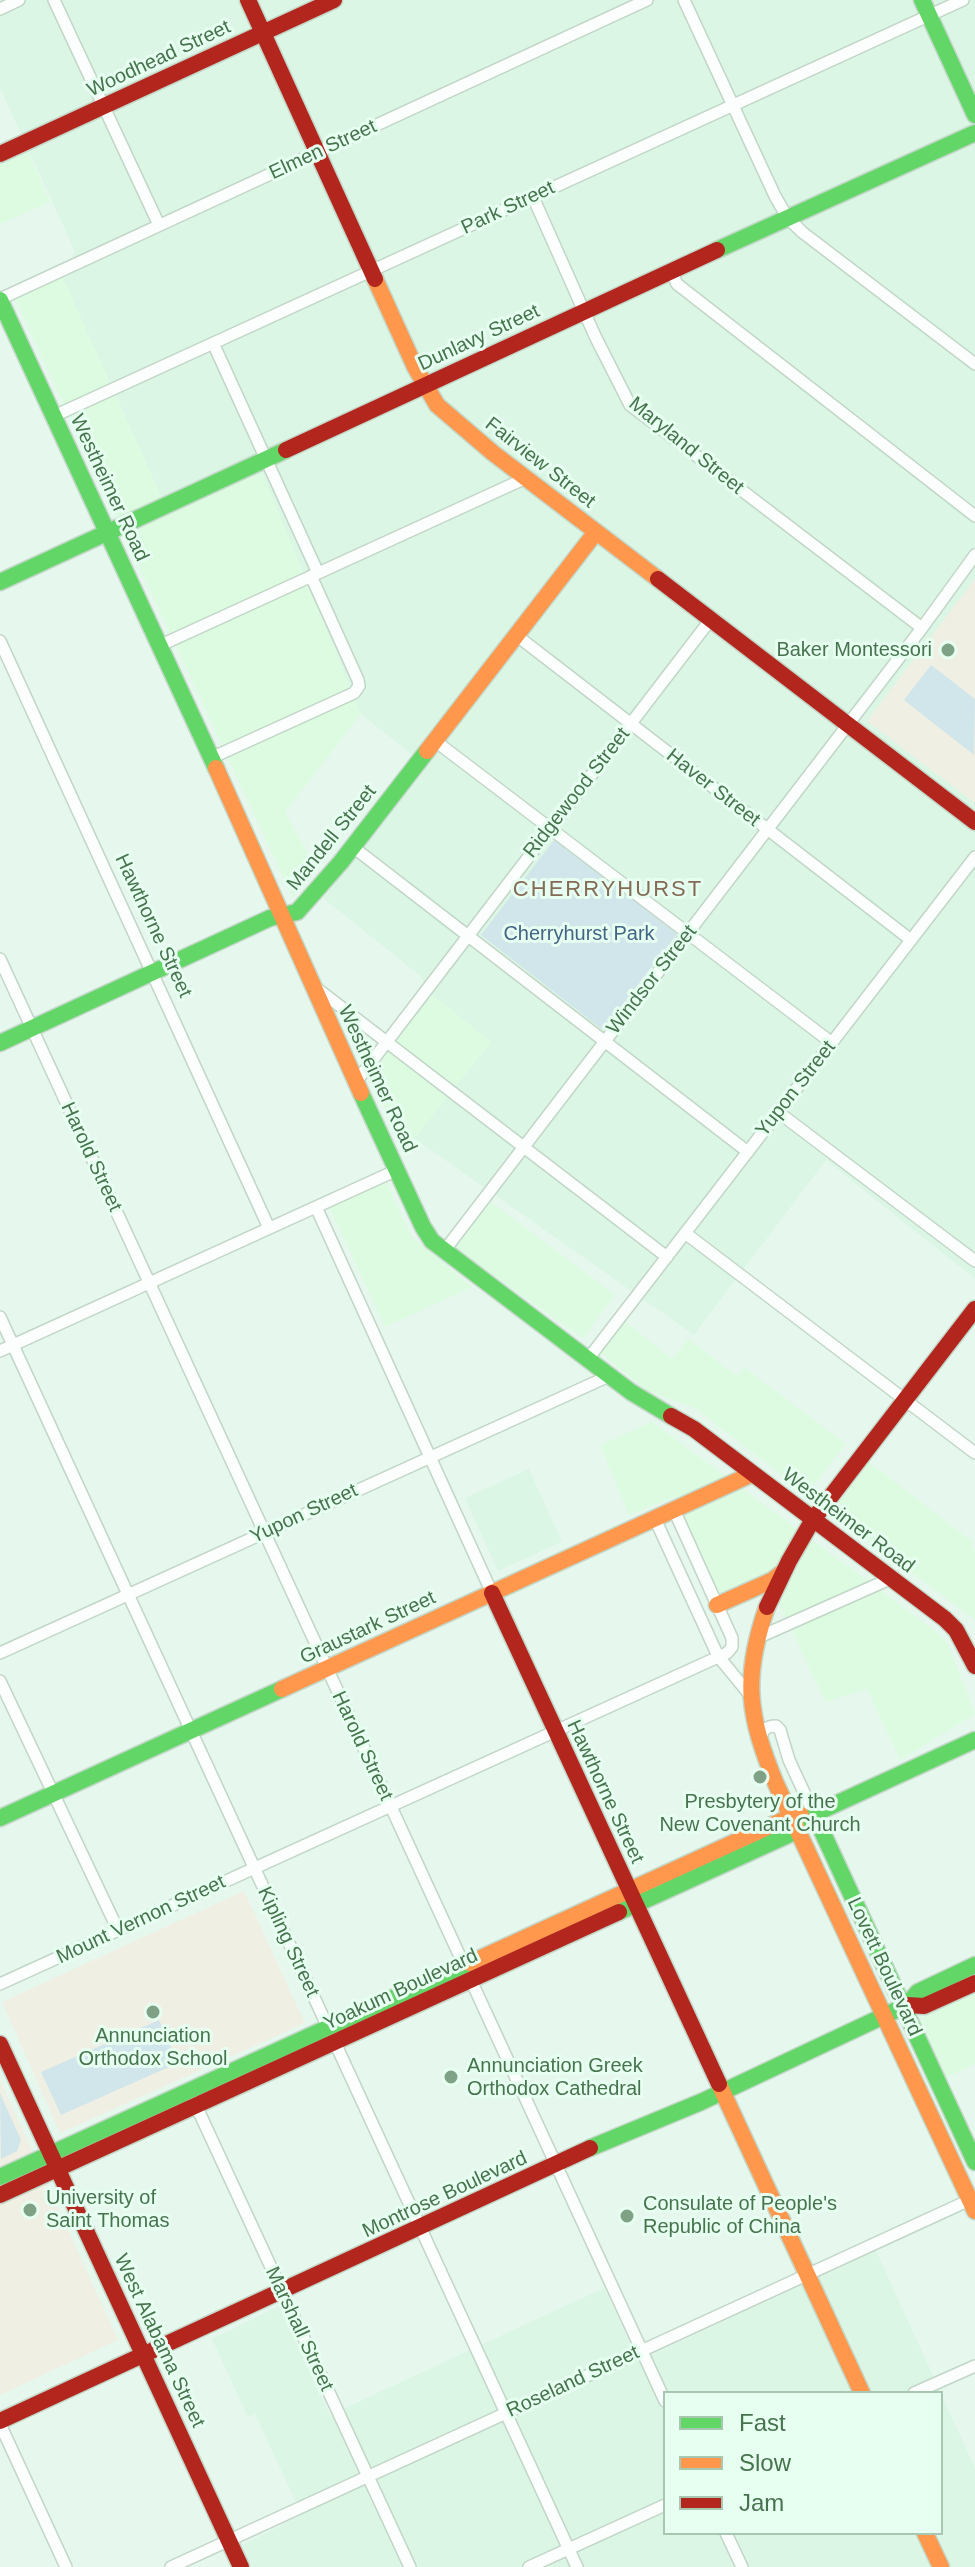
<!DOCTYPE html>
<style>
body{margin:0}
#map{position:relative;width:975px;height:2567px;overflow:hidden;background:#e6f7ed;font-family:Helvetica,sans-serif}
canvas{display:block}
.legend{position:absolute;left:663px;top:2391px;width:280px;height:144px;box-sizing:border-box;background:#e7fff1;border:2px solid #a7c7b0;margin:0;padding:10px 14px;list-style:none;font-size:24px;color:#47744e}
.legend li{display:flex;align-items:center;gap:16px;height:40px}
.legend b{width:40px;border:2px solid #a7c7b0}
</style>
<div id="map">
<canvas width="975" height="2567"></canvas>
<ul class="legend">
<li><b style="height:10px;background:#63d668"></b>Fast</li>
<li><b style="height:10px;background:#ff974d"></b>Slow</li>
<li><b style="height:10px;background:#b3261e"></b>Jam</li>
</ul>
</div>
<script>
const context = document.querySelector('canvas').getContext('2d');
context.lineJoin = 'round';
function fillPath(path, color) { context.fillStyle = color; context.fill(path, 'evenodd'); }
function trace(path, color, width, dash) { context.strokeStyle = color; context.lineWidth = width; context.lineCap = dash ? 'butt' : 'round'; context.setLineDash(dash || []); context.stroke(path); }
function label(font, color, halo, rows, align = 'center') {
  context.font = font + ' Helvetica,sans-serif'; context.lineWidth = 6; context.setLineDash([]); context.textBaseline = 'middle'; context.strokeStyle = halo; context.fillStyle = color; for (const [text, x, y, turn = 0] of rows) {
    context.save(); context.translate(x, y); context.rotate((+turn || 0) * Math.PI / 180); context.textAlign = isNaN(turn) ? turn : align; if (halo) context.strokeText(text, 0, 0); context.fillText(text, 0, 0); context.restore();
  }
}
fillPath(new Path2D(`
 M 0,0 L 975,0 L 975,1279 L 826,1160 L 694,1335 L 414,1138 L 491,1042 L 431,994 L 419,975 L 323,898 L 425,765 L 361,714 L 261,470 L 169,514 L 62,276 L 75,251 L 0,88 Z
 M 529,1469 L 562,1542 L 498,1571 L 465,1498 Z
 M 876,2251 L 941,2393 L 665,2393 L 665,2533 L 941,2533 L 941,2394 L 975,2468 L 975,2567 L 252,2567 L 242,2545 L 302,2515 L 255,2414 L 248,2417 L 212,2339 L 279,2306 L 330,2415 L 604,2288 L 638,2361 Z`), '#dbf6e5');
fillPath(new Path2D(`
 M 26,148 L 50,202 L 0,224 L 0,159 Z
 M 62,276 L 169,514 L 261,470 L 361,714 L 285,812 L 316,869 L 293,898 L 14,297 Z
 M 431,994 L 491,1042 L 406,1149 L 367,1075 Z
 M 385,1180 L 411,1236 L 472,1287 L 385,1327 L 329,1206 Z
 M 491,1202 L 615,1295 L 583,1338 L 453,1247 Z
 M 623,1320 L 672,1359 L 688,1339 L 737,1376 L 745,1368 L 846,1444 L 807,1494 L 695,1408 L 648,1391 L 599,1352 Z
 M 652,1422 L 935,1631 L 948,1644 L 975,1714 L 900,1760 L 867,1689 L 825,1702 L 767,1576 L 721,1596 L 674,1497 L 629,1515 L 600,1445 Z
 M 869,1462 L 974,1543 L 971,1547 L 975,1550 L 975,1620 L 831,1512 Z
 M 975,1994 L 975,2064 L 946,2078 L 919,2018 Z`), '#dcfbe1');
fillPath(new Path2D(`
 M 975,579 L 975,803 L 867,721 Z
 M 244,1891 L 305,2023 L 60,2133 L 2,2002 Z
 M 0,2080 L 118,2340 L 0,2395 Z`), '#f0efe4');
fillPath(new Path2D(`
 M 931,665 L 975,699 L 974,755 L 904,700 Z
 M 555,839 L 677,934 L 603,1030 L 481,935 Z
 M 159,2020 L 178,2063 L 61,2115 L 41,2072 Z
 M 0,2093 L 21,2140 L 17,2151 L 1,2159 Z`), '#d1e6eb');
const street = new Path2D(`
 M 54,0 L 159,225
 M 684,0 L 775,196 L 787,217 L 802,232 L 975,364
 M 0,9 L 19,0
 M 533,197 L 595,336 L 630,405 L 922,628
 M 671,271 L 677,284 L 975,516
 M 0,299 L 647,0
 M 213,343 L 318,573
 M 54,416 L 963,0
 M 516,635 L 911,940
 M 0,641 L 269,1228
 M 161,645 L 526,478
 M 434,740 L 832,1043
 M 211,758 L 354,693 L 359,686 L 358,680 L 311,576
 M 353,847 L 748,1152
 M 0,959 L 665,2401
 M 315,987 L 667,1257
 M 356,1082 L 711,619
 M 778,1112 L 975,1261
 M 316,1207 L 492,1593
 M 685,1233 L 975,1453
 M 444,1251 L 922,628 L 975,555
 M 0,1317 L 577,2567
 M 0,1351 L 397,1170
 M 588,1359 L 975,857
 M 655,1519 L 718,1656 L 750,1695
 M 757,1638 L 892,1578
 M 0,1653 L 609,1376
 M 0,1681 L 118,1930
 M 760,1739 C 763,1730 766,1726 776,1726 L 780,1730 L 789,1760 L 814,1814
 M 0,1984 L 727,1653 L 732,1647 L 732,1638 L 674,1510
 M 193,2099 L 410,2567
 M 914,2393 L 975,2366
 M 0,2424 L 66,2567
 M 726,2533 L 742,2567
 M 171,2567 L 974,2198
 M 529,2567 L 665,2505`);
const fast = new Path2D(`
 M 922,0 L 975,115
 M 717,250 L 975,133
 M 0,300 L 216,768
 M 0,582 L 286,450
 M 0,1043 L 270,918 L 297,912 L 341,862 L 427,751
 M 361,1093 L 423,1227 L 432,1241 L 631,1392 L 671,1416
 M 814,1814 L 975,2162
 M 0,1818 L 282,1689
 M 619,1912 L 799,1830 L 814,1814 L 975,1740
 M 590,2148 L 701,2102 L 907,2005 L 918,1992 L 975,1965
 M 0,2177 L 470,1963`);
const slow = new Path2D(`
 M 375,279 L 415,367 L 437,405 L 493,453 L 658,579
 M 427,751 L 596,532
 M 216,768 L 361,1093
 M 717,1605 L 773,1580 L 783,1572
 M 767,1607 C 742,1678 748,1716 776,1784 L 975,2211
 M 282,1689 L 752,1474
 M 470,1963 L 792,1816 L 801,1815
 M 719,2084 L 862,2393
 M 925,2533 L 941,2567`);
const jam = new Path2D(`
 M 248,0 L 375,279
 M 0,154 L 334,0
 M 286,450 L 717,250
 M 658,579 L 975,822
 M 671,1416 L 694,1429 L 945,1619 L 956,1630 L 975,1666
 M 492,1593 L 719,2084
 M 767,1607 L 789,1561 L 812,1521 L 975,1309
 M 907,2005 L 924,2006 L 975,1983
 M 0,2044 L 241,2567
 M 0,2195 L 619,1912
 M 0,2421 L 590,2148`);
trace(street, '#c2d6c7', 14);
trace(fast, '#c3d7c8', 19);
trace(slow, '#c3d7c8', 19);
trace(jam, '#c3d7c8', 19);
trace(street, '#fbfefc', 11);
trace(fast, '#63d668', 16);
trace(slow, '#ff974d', 16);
trace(jam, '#b3261e', 16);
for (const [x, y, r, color] of [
 [948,650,8,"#7fa286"],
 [760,1777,8,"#7fa286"],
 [153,2012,8,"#7fa286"],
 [451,2077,8,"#7fa286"],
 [30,2210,8,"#7fa286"],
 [627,2216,8,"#7fa286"]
]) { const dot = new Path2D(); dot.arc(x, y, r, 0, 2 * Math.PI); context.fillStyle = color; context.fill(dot); trace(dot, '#e7fff1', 3); }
label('20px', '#47744e', '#e7fff1', [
 ["Woodhead Street",159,59,-25],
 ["Elmen Street",323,150,-25],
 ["Park Street",508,208,-25],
 ["Dunlavy Street",479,338,-25],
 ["Maryland Street",686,446,39],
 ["Fairview Street",540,463,38],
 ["Westheimer Road",109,488,65],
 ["Haver Street",713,788,38],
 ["Ridgewood Street",577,793,-52],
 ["Mandell Street",332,838,-51],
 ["Hawthorne Street",153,926,65],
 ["Windsor Street",652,980,-52],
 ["Westheimer Road",377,1079,65],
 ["Yupon Street",796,1089,-52],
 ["Harold Street",91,1157,65],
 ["Yupon Street",304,1514,-25],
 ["Westheimer Road",848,1521,37],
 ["Graustark Street",368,1628,-25],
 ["Harold Street",362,1746,65],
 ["Hawthorne Street",605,1792,65],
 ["Mount Vernon Street",141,1920,-25],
 ["Kipling Street",288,1942,65],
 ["Lovett Boulevard",884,1967,65],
 ["Yoakum Boulevard",401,1990,-25],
 ["Montrose Boulevard",445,2195,-25],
 ["Marshall Street",299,2329,65],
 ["West Alabama Street",159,2341,65],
 ["Roseland Street",573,2382,-25]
]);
label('20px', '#47744e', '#e7fff1', [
 ["Baker Montessori",932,650,"right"],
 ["Presbytery of the",760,1802,"center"],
 ["New Covenant Church",760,1825,"center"],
 ["Annunciation",153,2036,"center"],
 ["Orthodox School",153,2059,"center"],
 ["Annunciation Greek",467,2066],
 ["Orthodox Cathedral",467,2089],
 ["University of",46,2198],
 ["Saint Thomas",46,2221],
 ["Consulate of People's",643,2204],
 ["Republic of China",643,2227]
], 'left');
label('20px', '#446486', '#e7fff1', [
 ["Cherryhurst Park",579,934]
]);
context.letterSpacing = '2px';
label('22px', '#846b56', '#e7fff1', [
 ["CHERRYHURST",608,890]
]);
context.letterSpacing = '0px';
</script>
